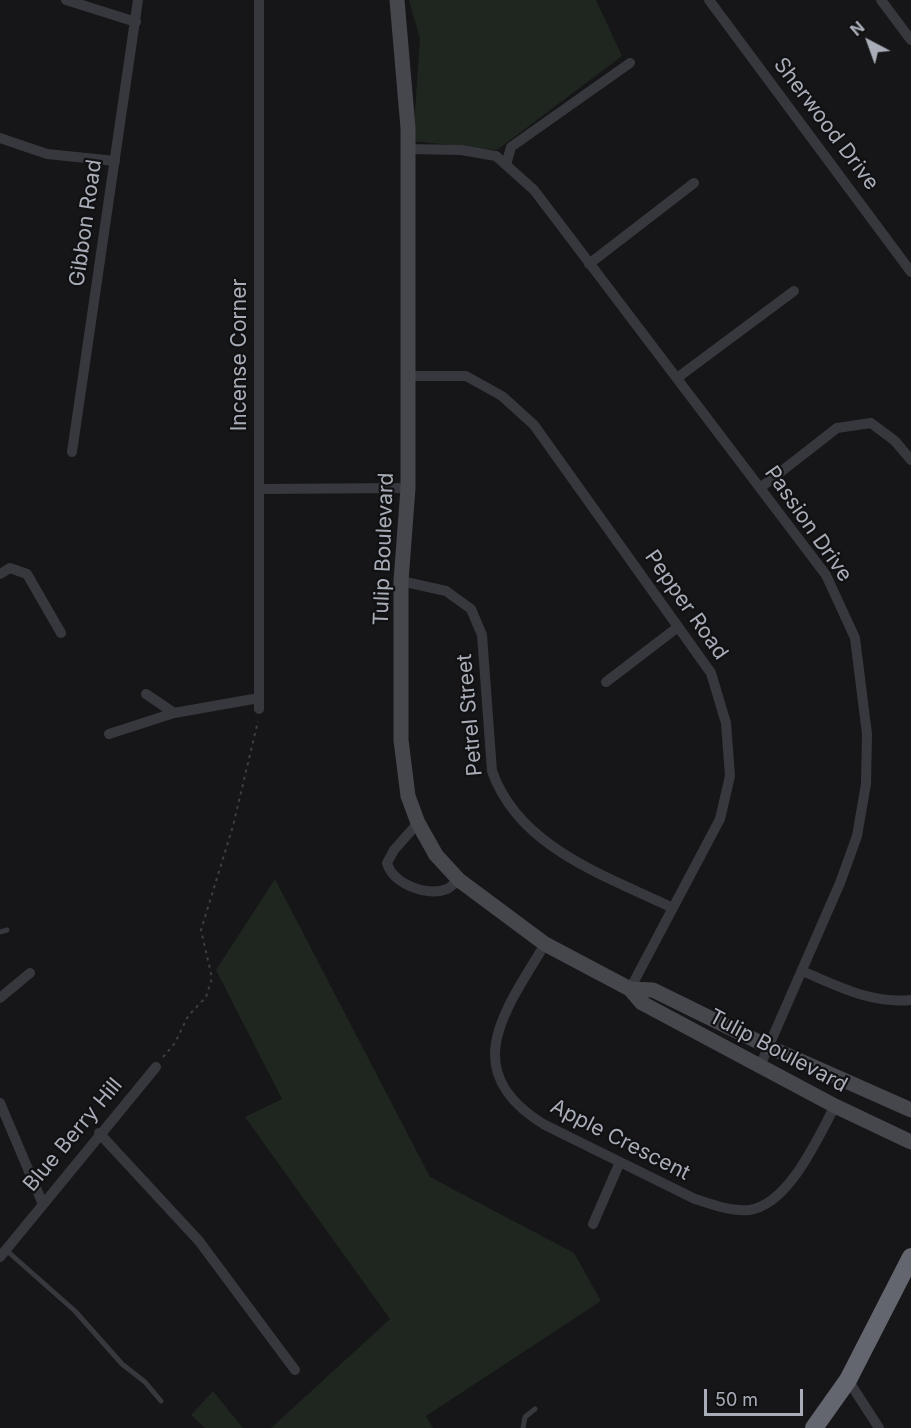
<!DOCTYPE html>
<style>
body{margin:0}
#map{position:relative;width:911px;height:1428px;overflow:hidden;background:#161618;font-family:Inter,sans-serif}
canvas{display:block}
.north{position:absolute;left:839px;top:12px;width:60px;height:60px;-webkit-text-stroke:4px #111113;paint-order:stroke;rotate:319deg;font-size:16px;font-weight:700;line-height:24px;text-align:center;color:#a8adb8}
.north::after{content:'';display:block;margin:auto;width:21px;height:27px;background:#a8adb8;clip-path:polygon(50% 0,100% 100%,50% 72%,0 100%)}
.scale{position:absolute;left:704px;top:1389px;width:99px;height:27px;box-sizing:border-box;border:3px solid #a8adb8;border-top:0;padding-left:8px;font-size:18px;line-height:21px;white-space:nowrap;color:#a8adb8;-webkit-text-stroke:4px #111113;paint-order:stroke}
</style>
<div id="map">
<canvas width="911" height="1428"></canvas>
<div class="north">N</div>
<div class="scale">50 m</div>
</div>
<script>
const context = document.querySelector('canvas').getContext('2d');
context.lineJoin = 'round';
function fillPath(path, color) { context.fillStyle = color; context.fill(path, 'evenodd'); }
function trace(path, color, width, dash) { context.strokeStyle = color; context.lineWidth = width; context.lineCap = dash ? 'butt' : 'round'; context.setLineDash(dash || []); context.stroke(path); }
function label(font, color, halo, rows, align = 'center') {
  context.font = font + ' Inter,sans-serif'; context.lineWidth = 4.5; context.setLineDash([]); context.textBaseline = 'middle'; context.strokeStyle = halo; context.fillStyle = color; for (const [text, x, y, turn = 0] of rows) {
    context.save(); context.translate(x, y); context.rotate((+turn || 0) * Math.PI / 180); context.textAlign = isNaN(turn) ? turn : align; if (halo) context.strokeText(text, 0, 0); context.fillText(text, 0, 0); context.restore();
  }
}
fillPath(new Path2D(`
 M 409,0 L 596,0 L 622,56 L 497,150 L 413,141 L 420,39 Z
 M 275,879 L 430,1177 L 574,1253 L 601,1301 L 426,1416 L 433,1428 L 271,1428 L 390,1319 L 245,1117 L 282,1099 L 216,970 Z
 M 213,1391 L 243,1428 L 205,1428 L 191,1415 Z`), '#1e261f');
trace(new Path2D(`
 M 163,1057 L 175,1043 L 188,1016 L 206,997 L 212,978 L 201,930 L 233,826 L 258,721`), '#3d3f44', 2, [3, 4.5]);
trace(new Path2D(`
 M 0,932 L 7,930
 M 6,1250 L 75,1311 L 122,1364 L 145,1382 L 161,1401
 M 523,1428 L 525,1417 L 535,1409`), '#37383d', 5);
trace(new Path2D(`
 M 66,0 L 136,22
 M 259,0 L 259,709
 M 709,0 L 911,272
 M 881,0 L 911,40
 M 0,138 L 47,154 L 115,161
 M 408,149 L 461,150 L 496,156 L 534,190 L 826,575 L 855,638 L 867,734 L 866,784 L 857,836 L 840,883 L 760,1066
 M 506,165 L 511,147 L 630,63
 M 589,264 L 694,183
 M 408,376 L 466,376 L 502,396 L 534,425 L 711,673 L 726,723 L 730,776 L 720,819 L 630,989
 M 677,378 L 794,291
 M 72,452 L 138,0
 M 760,488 L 837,428 L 871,423 L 895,441 L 911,460
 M 259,489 L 408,488
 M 0,574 L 10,568 L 27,574 L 61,633
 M 401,581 L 446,591 L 471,609 L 482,635 L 492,771 C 519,848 606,876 673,908
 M 606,682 L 678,627
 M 146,694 L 174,713
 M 109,734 L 174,713 L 259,698
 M 418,823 L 394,850 L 387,863 C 393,884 427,897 447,889 C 451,887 455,883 459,880
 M 545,944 C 505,1011 456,1071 545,1125 L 695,1199 C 712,1204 731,1212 749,1210 C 789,1205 818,1137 835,1106
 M 802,971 C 838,986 871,1004 911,1000
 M 0,998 L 30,973
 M 0,1103 L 42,1202
 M 99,1133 L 199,1241 L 295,1370
 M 593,1224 L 620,1162
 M 0,1257 L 156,1067
 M 848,1380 L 879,1428`), '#37383d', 10);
trace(new Path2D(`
 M 397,0 L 408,128 L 408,488 L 401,581 L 401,740 L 408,796 L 418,823 L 436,855 L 459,880 L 545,944 L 630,989 L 642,1003 L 835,1106 L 911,1142
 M 630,989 L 653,990 L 769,1047 L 911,1110`), '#45474d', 15);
trace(new Path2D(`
 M 814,1428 L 848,1380 L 911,1257`), '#63666e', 18);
label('21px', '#a8adb8', '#111113', [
 ["Sherwood Drive",826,124,53],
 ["Gibbon Road",86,223,-82],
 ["Incense Corner",240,355,-90],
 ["Passion Drive",808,524,55],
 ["Tulip Boulevard",384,549,-88],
 ["Pepper Road",686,605,55],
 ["Petrel Street",470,715,-95],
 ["Tulip Boulevard",778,1051,28],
 ["Blue Berry Hill",73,1135,-50],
 ["Apple Crescent",620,1140,27]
]);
</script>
